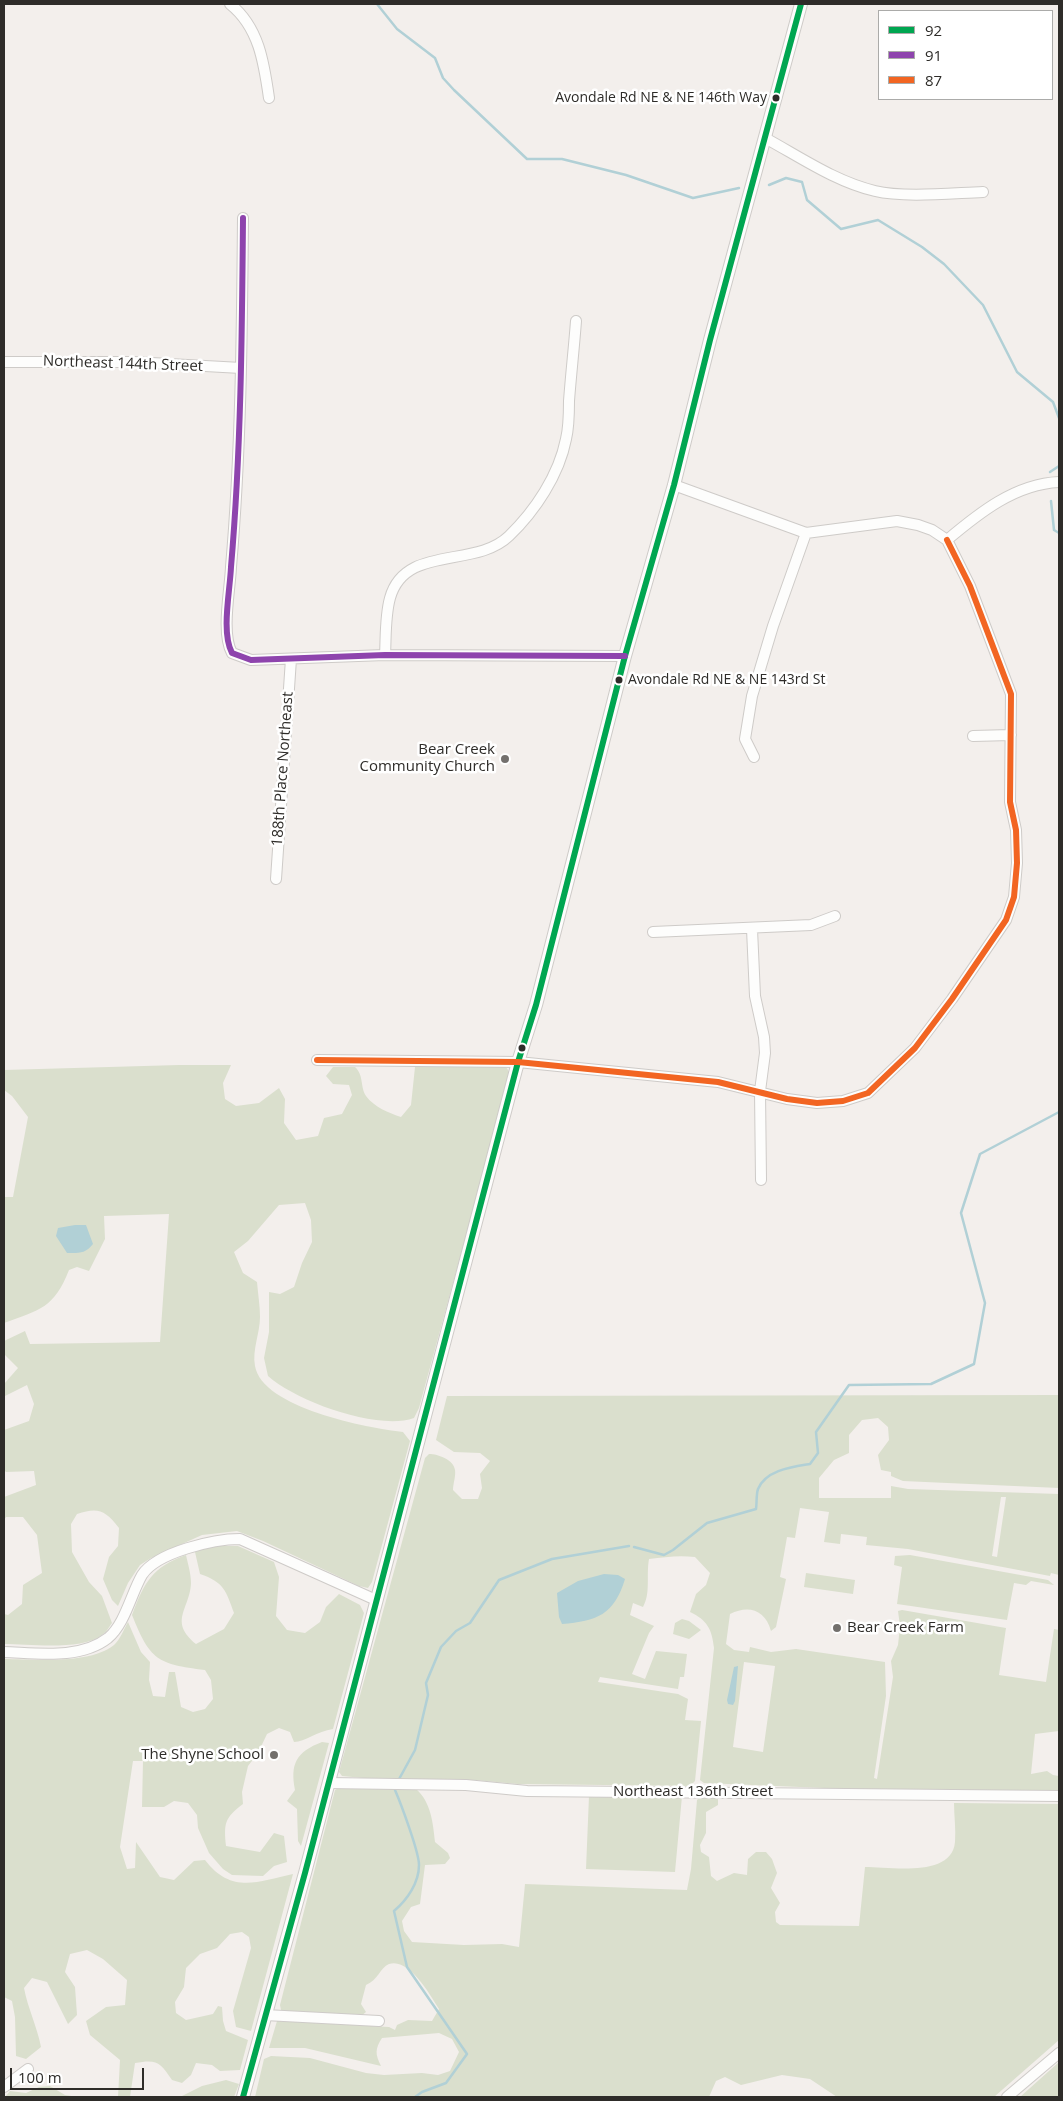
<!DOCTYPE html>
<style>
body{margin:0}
#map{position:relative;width:1063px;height:2101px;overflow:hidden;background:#f3efec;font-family:"Open Sans",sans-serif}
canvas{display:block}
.frame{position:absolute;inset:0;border:5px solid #2e2c29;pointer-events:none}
.legend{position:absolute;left:878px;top:10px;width:175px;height:90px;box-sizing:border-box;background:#fff;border:1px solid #ababa9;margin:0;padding:6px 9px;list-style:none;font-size:15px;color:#2e2c29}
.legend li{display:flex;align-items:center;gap:10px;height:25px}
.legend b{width:25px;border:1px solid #ababa9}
.scale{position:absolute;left:10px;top:2068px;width:134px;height:22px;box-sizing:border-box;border:2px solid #2e2c29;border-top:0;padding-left:6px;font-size:15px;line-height:18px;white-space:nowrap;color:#2e2c29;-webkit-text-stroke:4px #fff;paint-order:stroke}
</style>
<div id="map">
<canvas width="1063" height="2101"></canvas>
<div class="frame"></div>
<ul class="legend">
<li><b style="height:6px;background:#00a651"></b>92</li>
<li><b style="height:6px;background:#8e44ad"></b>91</li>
<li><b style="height:6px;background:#f26522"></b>87</li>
</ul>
<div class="scale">100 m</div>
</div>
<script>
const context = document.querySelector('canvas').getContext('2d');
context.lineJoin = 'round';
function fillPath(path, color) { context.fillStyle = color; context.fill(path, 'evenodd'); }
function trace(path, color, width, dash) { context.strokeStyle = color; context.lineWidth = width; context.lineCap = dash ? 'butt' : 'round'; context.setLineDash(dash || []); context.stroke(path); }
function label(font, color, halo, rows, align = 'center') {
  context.font = font + ' "Open Sans",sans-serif'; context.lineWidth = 5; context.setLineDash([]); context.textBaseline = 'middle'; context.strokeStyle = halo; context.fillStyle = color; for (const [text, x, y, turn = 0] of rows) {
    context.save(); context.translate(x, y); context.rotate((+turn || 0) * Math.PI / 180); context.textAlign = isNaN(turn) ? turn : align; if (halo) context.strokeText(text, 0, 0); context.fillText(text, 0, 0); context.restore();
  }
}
fillPath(new Path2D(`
 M 179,1065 L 231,1065 L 223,1083 L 225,1099 L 236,1106 L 259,1103 L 279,1088 L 285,1099 L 284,1123 L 296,1140 L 318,1136 L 324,1118 L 342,1114 L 352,1095 L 349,1085 L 333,1084 L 326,1076 L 333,1067 L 355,1067 C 364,1075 360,1087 366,1096 C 374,1107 389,1113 401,1117 L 411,1105 L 415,1067 L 506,1067 L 510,1073 L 419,1408 L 414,1418 C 377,1431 296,1401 268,1376 L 264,1358 L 269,1332 L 269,1292 L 280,1294 L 294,1287 L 302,1263 L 312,1242 L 311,1220 L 305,1203 L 279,1205 L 248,1241 L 234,1252 L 243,1273 L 257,1282 C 258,1294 260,1306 260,1317 C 260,1333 252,1350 255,1366 C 262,1408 368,1428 403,1432 L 410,1441 L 372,1582 L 368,1588 L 359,1586 L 263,1541 L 237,1531 L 202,1535 L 151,1558 L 140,1565 L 128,1583 L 118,1606 L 112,1600 L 103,1579 L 109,1557 L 118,1546 L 119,1528 C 105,1510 98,1507 77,1514 L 71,1524 L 72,1552 L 89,1582 L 102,1596 L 112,1623 C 109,1627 106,1633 102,1635 C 82,1651 29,1644 4,1644 L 4,1614 L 8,1615 L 22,1604 L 23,1585 L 42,1573 L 37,1535 L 23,1517 L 6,1517 L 4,1520 L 4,1497 L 36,1485 L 34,1471 L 6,1472 L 4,1470 L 4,1430 L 29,1421 L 34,1404 L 27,1385 L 5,1396 L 4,1384 L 18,1368 L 4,1354 L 4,1341 L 25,1331 L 30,1344 L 160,1342 L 169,1214 L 104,1216 L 105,1239 L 89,1271 L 77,1267 L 69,1270 C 54,1308 40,1310 4,1323 L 4,1197 L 13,1197 L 28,1117 L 12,1096 L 4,1090 L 4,1070 Z
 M 1059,1395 L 1059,1488 L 903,1481 L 891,1476 L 891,1472 L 881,1470 L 878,1455 L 889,1440 L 888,1427 L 878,1418 L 862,1420 L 849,1435 L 849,1453 L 834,1460 L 819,1478 L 819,1498 L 891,1498 L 891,1486 L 908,1489 L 1059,1494 L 1059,1575 L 1051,1573 L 1050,1576 L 908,1549 L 866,1545 L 867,1537 L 841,1534 L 840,1544 L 824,1542 L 829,1512 L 800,1508 L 795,1538 L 787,1537 L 780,1577 L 786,1579 L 776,1627 L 771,1631 C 765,1609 748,1605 730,1614 L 726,1644 L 734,1650 L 749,1652 L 750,1647 L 771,1652 L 796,1649 L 885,1662 L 886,1696 L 874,1778 L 877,1779 L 893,1677 L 891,1661 L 898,1645 L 900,1626 L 898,1611 L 902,1610 L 1006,1628 L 999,1675 L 1046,1682 L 1054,1629 L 1059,1630 L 1059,1731 L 1035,1734 L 1031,1774 L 1047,1771 L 1053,1775 L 1059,1776 L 1059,1791 L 872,1790 L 704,1783 L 700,1780 L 714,1648 C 712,1629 707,1620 690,1612 L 696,1594 L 706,1585 L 710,1573 L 695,1557 C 679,1555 665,1557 649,1559 C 646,1576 651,1593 643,1607 L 633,1603 L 630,1615 L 654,1626 L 649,1633 L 632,1674 L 645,1679 L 656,1651 L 687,1654 L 684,1677 L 680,1677 L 678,1689 L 600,1677 L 598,1682 L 678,1694 L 688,1699 L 685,1720 L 701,1721 L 695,1781 L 690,1786 L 518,1784 L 474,1780 L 374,1779 L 342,1776 L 339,1772 L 425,1458 L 429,1454 C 438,1454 454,1460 455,1470 C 456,1476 453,1484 453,1490 L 462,1499 L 478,1499 L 482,1488 L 480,1474 L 490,1461 L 480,1453 L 454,1452 L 436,1440 L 447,1396 ZM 1001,1497 L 1006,1497 L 997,1557 L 992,1556 ZM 744,1662 L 775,1666 L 763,1752 L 733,1747 Z
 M 212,1546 L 238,1546 L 274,1562 L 279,1577 L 276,1616 L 287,1630 L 305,1633 L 320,1622 L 326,1607 L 339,1594 L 360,1605 L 364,1613 L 333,1729 C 317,1731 305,1742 294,1742 L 290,1732 L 279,1728 L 267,1734 L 258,1753 L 248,1766 L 242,1792 L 243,1804 C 224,1818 224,1824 226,1846 L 260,1852 L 274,1833 L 284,1836 L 287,1862 L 274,1866 L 263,1876 L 232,1875 L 223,1869 L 209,1853 L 198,1828 L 197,1815 L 188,1803 L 174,1801 L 164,1807 L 142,1807 L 143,1761 L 133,1761 L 120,1847 L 127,1869 L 135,1868 L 136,1842 L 160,1877 L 174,1880 L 194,1861 L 205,1860 C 231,1894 257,1882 293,1874 L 251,2031 L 236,2027 L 233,2011 L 251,1948 L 249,1937 L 242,1932 L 230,1934 L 217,1948 L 200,1954 L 186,1968 L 184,1987 L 175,2002 L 176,2013 L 186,2020 L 213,2014 L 218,2006 L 222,2007 L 223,2021 L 226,2031 L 248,2040 L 240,2070 L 220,2071 L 212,2065 L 196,2063 L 191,2075 L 182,2083 L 172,2080 C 160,2062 157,2059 135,2063 L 130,2097 L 118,2097 L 120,2060 L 90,2035 L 86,2021 L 106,2007 L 125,2005 L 127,1980 L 103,1959 L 87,1950 L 70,1954 L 65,1972 L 75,1987 L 77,2015 L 68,2024 L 47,1982 L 32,1978 L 24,1988 C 28,2009 37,2026 41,2047 L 26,2059 L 16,2056 L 15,2017 L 12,2001 L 4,1997 L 4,1659 C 34,1659 89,1665 114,1645 C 120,1640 124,1629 128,1622 L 141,1652 L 150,1662 L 149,1680 L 153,1696 L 165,1697 L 169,1672 L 175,1672 L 181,1707 L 193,1712 L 205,1709 L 213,1699 L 211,1680 L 205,1670 C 157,1664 150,1660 132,1615 C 144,1583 152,1567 186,1555 C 188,1564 191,1574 191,1583 C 190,1609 168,1621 196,1644 L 224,1629 L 234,1613 C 226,1591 224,1582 200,1574 L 195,1552 Z
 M 910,1555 L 1048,1580 L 1054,1585 L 1031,1581 L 1026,1585 L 1014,1583 L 1007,1620 L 897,1604 L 902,1567 L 894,1565 L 895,1556 Z
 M 806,1573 L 855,1580 L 853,1594 L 804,1587 Z
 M 682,1619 L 689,1621 L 701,1630 L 689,1639 L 673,1634 L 675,1623 Z
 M 322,1742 L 329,1743 L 301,1846 L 298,1841 L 297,1809 L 287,1801 L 295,1790 C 290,1764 296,1752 322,1742 Z
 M 340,1787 L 416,1789 C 431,1802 433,1823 435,1842 L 448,1853 L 450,1858 L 445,1864 L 425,1865 L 420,1904 L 411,1907 L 402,1921 L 404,1931 L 412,1942 L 464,1945 L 502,1944 L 519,1947 L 525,1884 L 687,1890 L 691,1869 L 697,1800 L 700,1797 L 718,1796 L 718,1805 L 706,1812 L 706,1833 L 700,1845 L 701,1852 L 709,1857 L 711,1876 L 717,1881 L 734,1873 L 747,1875 L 748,1859 L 756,1852 L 766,1852 L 772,1859 L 777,1873 L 771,1888 L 780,1903 L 775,1912 L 776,1922 L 780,1925 L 859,1926 L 865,1867 C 890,1867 952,1878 955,1842 C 956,1829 954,1816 954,1803 L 1059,1804 L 1059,2040 L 994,2097 L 837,2097 L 810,2079 L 782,2075 L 741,2085 L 725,2077 L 716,2081 L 709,2097 L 255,2097 L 264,2059 L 271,2056 L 310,2058 L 366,2073 L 384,2075 L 422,2073 L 438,2075 L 450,2071 L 459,2052 L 452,2039 L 439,2033 L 382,2038 C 375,2049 375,2054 381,2066 L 305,2048 L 269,2048 L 277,2021 L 389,2027 L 395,2030 L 397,2025 L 408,2020 L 432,2021 L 439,2009 C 431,1996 409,1957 389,1964 C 380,1968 378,1980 366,1985 L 361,2004 L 366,2012 L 360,2017 L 285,2013 L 281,2010 L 280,2005 L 335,1790 Z
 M 589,1796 L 682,1796 L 675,1872 L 586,1869 Z
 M 1059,2062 L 1059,2097 L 1020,2097 Z
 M 226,2080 L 239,2084 L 234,2097 L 180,2097 L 202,2086 Z
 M 50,2086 L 65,2095 L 78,2097 L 5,2097 L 10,2091 L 26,2093 L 39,2087 Z`), '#dadfcd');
fillPath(new Path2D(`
 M 75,1225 L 86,1225 L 93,1244 C 85,1254 79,1253 67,1253 L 56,1236 L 58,1228 Z
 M 604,1574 L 618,1575 L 625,1579 C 614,1615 597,1621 562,1624 L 559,1617 L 557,1593 L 578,1581 Z
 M 738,1666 L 735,1701 L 733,1705 L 728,1704 L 727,1700 L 734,1667 Z`), '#b1d0d6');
trace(new Path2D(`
 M 377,4 L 397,29 L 435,58 L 443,78 L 454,90 L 527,159 L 562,159 L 626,175 L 693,198 L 739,188
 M 769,185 L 786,178 L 802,182 L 807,200 L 841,229 L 878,220 L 922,247 L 944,264 L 983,305 L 1017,372 L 1053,402 L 1059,418
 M 1050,472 L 1059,466
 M 1051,501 L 1054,530 L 1059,533
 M 634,1547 L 664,1555 L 673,1550 L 707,1523 L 756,1509 C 757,1503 756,1495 758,1489 C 766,1470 792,1467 810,1464 L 818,1453 L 816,1432 L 849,1385 L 931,1384 L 974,1364 L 985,1303 L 961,1213 L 980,1154 L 1059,1112
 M 398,1781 L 415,1750 L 428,1695 L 426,1683 L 441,1647 L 456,1631 L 470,1623 L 499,1580 L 552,1559 L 629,1546
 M 397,1786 L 395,1790 C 401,1804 419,1852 419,1865 C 419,1883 407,1900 394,1911 L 407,1967 L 467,2054 L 446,2083 L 422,2092 L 415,2097`), '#b1d0d6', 2.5);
const minor = new Path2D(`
 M 230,4 C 259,27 264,63 269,98
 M 765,138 C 800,157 836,182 875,191 C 904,198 953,193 983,192
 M 243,218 C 242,335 241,451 231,567 C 230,591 221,633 232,653 L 251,660 L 385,655 L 625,656
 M 4,362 L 134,362 L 241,368
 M 674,485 L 806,533 L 897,521 L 918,525 L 932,530 L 947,540 C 979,513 1015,484 1059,482
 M 385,655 C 386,636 385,616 390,598 C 405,544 475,569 509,536 C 535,511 559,475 566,439 C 569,427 569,413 569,401 C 571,374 574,348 576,321
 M 973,736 L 1011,735
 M 754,757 L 745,739 L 752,696 L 773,626 L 806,533
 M 276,879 L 291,659
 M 752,929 L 755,996 L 764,1037 L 765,1053 L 760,1091 L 761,1180
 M 653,932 L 811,925 L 835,916
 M 317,1060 L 518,1062 L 718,1082 L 787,1099 L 817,1103 L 843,1101 L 868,1093 L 915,1048 L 952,999 L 1006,920 L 1014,897 L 1017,863 L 1016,830 L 1010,802 L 1011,694 L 970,586 L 947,540
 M 4,1652 C 36,1653 80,1660 108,1638 C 125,1624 131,1594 142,1575 C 157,1552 214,1539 240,1539 L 376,1600
 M 328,1783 L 466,1785 L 527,1791 L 1059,1796
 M 265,2015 L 379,2021
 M 4,2087 L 28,2069
 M 1007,2097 L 1059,2053`);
const major = new Path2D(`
 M 243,2097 L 305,1873 L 518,1062 L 536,1005 L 625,656 L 674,485 L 710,340 L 801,4`);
trace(minor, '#cecbc8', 12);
trace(major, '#cecbc8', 14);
trace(minor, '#fdfdfc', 10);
trace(major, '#fdfdfc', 12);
trace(new Path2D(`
 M 243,2097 L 305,1873 L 518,1062 L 536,1005 L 625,656 L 674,485 L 710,340 L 801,4`), '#00a651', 6);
trace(new Path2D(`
 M 243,218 C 242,335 241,451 231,567 C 230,591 221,633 232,653 L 251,660 L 385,655 L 625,656`), '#8e44ad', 6);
trace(new Path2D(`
 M 317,1060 L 518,1062 L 718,1082 L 787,1099 L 817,1103 L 843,1101 L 868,1093 L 915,1048 L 952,999 L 1006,920 L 1014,897 L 1017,863 L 1016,830 L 1010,802 L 1011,694 L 970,586 L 947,540`), '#f26522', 6);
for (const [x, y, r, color] of [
 [776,98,4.5,"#2e2c29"],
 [619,680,4.5,"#2e2c29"],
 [505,759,5,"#73706d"],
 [522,1048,4.5,"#2e2c29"],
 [837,1628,5,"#73706d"],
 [274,1755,5,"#73706d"]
]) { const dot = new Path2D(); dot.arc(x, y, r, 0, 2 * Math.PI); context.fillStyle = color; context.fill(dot); trace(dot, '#fff', 2); }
label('14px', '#2e2c29', '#fff', [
 ["Avondale Rd NE & NE 146th Way",767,98],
 ["Avondale Rd NE & NE 143rd St",628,680,"left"]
], 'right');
label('15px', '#2e2c29', '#fff', [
 ["Northeast 144th Street",123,364,2],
 ["188th Place Northeast",283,769,-86],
 ["Northeast 136th Street",693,1792]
]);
label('15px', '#2e2c29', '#fff', [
 ["Bear Creek",495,750],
 ["Community Church",495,767],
 ["Bear Creek Farm",847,1628,"left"],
 ["The Shyne School",264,1755]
], 'right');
</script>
